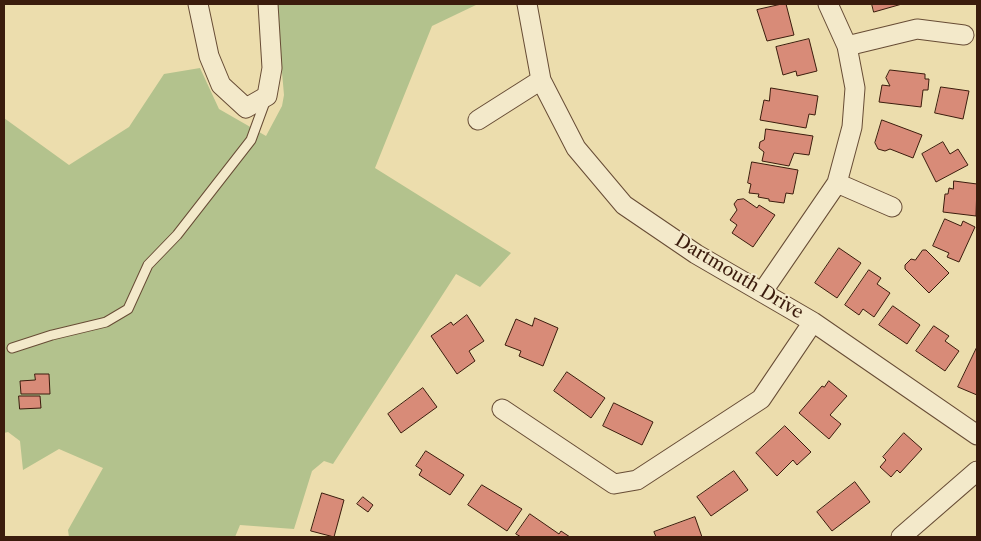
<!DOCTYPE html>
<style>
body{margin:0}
#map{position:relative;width:981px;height:541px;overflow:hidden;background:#ecddad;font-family:"Libre Caslon Text",serif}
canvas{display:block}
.frame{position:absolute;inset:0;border:5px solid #3b1c0d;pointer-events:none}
</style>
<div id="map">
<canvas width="981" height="541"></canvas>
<div class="frame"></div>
</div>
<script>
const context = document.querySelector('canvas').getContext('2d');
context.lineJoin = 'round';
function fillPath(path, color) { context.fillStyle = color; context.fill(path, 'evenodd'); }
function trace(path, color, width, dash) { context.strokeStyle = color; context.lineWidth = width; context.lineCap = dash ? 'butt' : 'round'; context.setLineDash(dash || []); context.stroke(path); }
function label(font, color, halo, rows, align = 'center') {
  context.font = font + ' "Libre Caslon Text",serif'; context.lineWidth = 4; context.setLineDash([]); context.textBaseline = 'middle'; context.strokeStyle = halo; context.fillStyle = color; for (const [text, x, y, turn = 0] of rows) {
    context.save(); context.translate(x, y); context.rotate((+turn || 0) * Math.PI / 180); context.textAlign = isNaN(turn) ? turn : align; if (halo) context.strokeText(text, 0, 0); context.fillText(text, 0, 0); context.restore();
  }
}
fillPath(new Path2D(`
 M 276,4 L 478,4 L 432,26 L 375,168 L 511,253 L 480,287 L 456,274 L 333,464 L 324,461 L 312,471 L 294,529 L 240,525 L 235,537 L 69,537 L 68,530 L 103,468 L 59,449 L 23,470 L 20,441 L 8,432 L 4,433 L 4,118 L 69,165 L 129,127 L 164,74 L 200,68 L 219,109 L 266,136 L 282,106 L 284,95 Z`), '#b3c28d');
const building = new Path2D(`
 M 782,4 L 786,4 L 794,35 L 767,41 L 757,10 Z
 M 872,4 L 902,4 L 874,12 Z
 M 809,39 L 817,71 L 797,76 L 796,71 L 783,75 L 776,47 Z
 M 890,70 L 925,74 L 925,79 L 929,79 L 928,90 L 923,90 L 921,107 L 879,102 L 882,85 L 890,86 L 886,78 Z
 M 941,87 L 969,91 L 963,119 L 935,113 Z
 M 771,88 L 818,96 L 815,115 L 809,114 L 806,128 L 760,120 L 764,100 L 769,101 Z
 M 882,120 L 922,135 L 913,158 L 890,149 L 885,151 L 878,149 L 875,143 Z
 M 766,129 L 813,136 L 809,155 L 794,153 L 789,166 L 762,161 L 764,152 L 759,148 L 760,142 L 764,140 Z
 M 943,142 L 950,154 L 958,149 L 968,165 L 936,182 L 922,154 Z
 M 752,162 L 798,170 L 793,194 L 786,193 L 784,203 L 769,201 L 769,199 L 758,197 L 759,194 L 749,193 L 751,184 L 748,183 Z
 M 954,181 L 977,184 L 976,216 L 943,212 L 945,194 L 948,194 L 949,188 L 953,189 Z
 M 744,199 L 757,208 L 759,205 L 775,215 L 753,247 L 732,233 L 737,225 L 730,220 L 737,210 L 734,204 L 737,200 Z
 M 945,219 L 961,226 L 963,221 L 975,227 L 959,262 L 947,257 L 949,253 L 933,246 Z
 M 839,248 L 861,263 L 837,298 L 815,283 Z
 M 923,250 L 926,250 L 949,273 L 929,293 L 905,269 L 905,265 L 911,259 L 915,260 Z
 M 869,270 L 881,278 L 877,284 L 890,293 L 874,317 L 863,309 L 859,315 L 845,305 Z
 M 893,306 L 920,325 L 907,344 L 879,325 Z
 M 467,315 L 484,341 L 469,351 L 475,361 L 457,374 L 431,336 L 451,322 L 453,325 Z
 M 535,318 L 558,328 L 543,366 L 519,356 L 521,351 L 505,345 L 516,319 L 532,326 Z
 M 934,326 L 949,336 L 945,341 L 959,351 L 945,371 L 916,351 Z
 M 977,347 L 977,395 L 958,387 Z
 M 567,372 L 605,398 L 591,418 L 554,391 Z
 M 35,374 L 49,374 L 50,394 L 21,394 L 20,381 L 35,380 Z
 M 829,381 L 847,396 L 830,415 L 841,424 L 829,439 L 799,413 L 822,386 L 824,387 Z
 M 423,388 L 437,407 L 401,433 L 388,414 Z
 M 19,396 L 40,396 L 41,408 L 20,409 Z
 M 614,403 L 653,422 L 642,445 L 603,426 Z
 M 785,426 L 811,452 L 797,465 L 793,460 L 777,476 L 756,453 Z
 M 904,433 L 922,449 L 900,473 L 897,470 L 891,477 L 880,467 L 886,460 L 883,457 Z
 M 426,451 L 464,475 L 450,495 L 419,475 L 422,470 L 416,466 Z
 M 734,471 L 748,490 L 711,516 L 697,497 Z
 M 855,482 L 870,502 L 832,531 L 817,512 Z
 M 482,485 L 522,509 L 507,531 L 468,505 Z
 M 322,493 L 344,500 L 334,537 L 311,531 Z
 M 363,497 L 373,505 L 368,512 L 357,504 Z
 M 530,514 L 559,534 L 561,531 L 570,537 L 521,537 L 516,534 Z
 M 695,517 L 702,537 L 656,537 L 654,532 Z`);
fillPath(building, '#d88b78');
trace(building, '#3b1c0d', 1);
const service = new Path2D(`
 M 12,348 L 52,335 L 106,322 L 128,309 L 148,265 L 177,235 L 251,140 L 266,99`);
const minor = new Path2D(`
 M 198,4 L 209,56 L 221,85 L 246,108 L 267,96 L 272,68 L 268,4
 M 527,4 L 541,80 L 576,148 L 624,205 L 696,254 L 813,322 L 977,435
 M 847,46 L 917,29 L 964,35
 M 478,120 L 541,80
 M 837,183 L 892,207
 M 763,291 L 837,183 L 852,127 L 855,88 L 847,46 L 828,4
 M 502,409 L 614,484 L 637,480 L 761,399 L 813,322
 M 901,537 L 977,471`);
trace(service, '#674c35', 11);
trace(minor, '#674c35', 21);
trace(service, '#f3e9ca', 9);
trace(minor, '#f3e9ca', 19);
label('18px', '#3b1c0d', '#f3e9ca', [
 ["Dartmouth Drive",739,277,31]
]);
</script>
